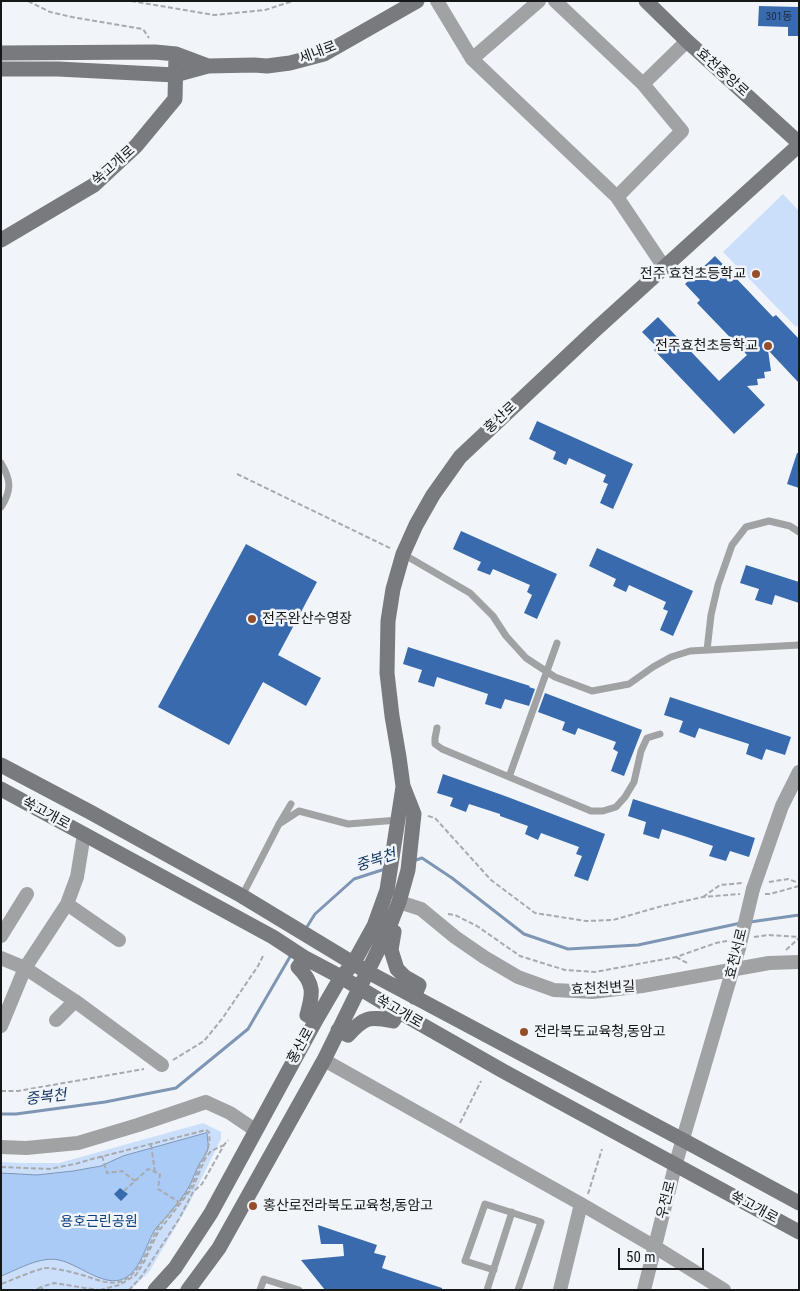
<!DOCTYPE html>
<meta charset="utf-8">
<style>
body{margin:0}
#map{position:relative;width:800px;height:1291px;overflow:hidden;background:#f1f5fa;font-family:"Roboto Condensed",sans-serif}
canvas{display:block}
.frame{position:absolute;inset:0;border:2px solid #151718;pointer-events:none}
.scale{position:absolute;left:618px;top:1248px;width:86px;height:22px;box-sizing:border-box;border:2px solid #151718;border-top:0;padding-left:6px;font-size:15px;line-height:18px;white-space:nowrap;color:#151718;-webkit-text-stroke:4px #f1f5fa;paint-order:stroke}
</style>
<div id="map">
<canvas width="800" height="1291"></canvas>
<div class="frame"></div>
<div class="scale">50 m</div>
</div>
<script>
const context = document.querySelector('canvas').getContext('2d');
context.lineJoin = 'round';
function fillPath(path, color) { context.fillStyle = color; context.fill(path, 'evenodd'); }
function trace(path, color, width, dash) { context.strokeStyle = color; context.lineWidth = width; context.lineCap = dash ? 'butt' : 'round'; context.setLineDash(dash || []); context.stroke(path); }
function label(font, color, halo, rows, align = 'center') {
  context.font = font + ' "Roboto Condensed","Noto Sans KR",sans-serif'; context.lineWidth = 5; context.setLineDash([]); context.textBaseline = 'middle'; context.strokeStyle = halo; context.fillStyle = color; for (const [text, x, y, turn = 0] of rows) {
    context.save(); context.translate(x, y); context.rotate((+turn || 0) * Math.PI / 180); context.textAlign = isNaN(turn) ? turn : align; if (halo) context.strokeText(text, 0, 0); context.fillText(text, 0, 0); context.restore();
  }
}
fillPath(new Path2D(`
 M 783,194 L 799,211 L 799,324 L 796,327 L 723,252 Z
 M 203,1123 L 221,1132 L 221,1139 L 189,1204 L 149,1272 L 130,1290 L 1,1290 L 1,1162 L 21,1163 L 59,1163 Z`), '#cbdffb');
const water = new Path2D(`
 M 207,1133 C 207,1138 209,1144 208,1149 C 206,1156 199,1162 197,1169 C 193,1176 192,1183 187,1190 C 182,1198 175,1206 169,1214 C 165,1219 160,1223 156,1228 C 145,1244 141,1274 120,1280 C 101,1285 78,1264 59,1260 C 40,1256 19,1269 1,1276 L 1,1173 L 37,1175 L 73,1171 L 101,1166 L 123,1156 Z`);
fillPath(water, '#abcbf7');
trace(water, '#7e95b4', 1);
trace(new Path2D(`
 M 413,861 L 422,858 L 452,878 L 524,934 L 568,949 L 638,945 L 741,923
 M 750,922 L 799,915
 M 305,930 L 315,914 L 354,879 L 385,869
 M 1,1114 L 16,1114 L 105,1102 L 176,1088 L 248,1029 L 291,955`), '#7e95b4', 3);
fillPath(new Path2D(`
 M 759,6 L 799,7 L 799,36 L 788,36 L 788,27 L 758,26 Z
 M 715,256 L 773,317 L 776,315 L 799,339 L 799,383 L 768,350 L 771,371 L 764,372 L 765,378 L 757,379 L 758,385 L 747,386 L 765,405 L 734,434 L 654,350 L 657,347 L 642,332 L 658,317 L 719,381 L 747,355 L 697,303 L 700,300 L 685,284 Z
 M 537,421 L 633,464 L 613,509 L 600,503 L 608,484 L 603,482 L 606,475 L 569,458 L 566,465 L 553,459 L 556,452 L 529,439 Z
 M 797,453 L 799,453 L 799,488 L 787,484 Z
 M 461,531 L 557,574 L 537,619 L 524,613 L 532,595 L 527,592 L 530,585 L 493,569 L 490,575 L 477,570 L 481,562 L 453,549 Z
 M 246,544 L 317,582 L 278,655 L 321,678 L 306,706 L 263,682 L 229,745 L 158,707 Z
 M 597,548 L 693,591 L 673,636 L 660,630 L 668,611 L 663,609 L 666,602 L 629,585 L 626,592 L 613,586 L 616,579 L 589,566 Z
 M 746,565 L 799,582 L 799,603 L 775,595 L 772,605 L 755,600 L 759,589 L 740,583 Z
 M 408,647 L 530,686 L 529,687 L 535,689 L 529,706 L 505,699 L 501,709 L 485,704 L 488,694 L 437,677 L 434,687 L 418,682 L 422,670 L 403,664 Z
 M 545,693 L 642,730 L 624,776 L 611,771 L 618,752 L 613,749 L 616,742 L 578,728 L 575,735 L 562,730 L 565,722 L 538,712 Z
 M 670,697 L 791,737 L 785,755 L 766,749 L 762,760 L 746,754 L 749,744 L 699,728 L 695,738 L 679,732 L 683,721 L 664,715 Z
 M 443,774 L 505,796 L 605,834 L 588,881 L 574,876 L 582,856 L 576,854 L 579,847 L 541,833 L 538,840 L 525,834 L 528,826 L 500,816 L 500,814 L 469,804 L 466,812 L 450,806 L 453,798 L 437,793 Z
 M 633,799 L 755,838 L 749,857 L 730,851 L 726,861 L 709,856 L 713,846 L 687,837 L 662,829 L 659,839 L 643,834 L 646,822 L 628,816 Z
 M 120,1188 L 128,1194 L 121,1201 L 114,1194 Z
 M 318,1225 L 377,1245 L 374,1253 L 386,1256 L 382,1268 L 442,1288 L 442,1290 L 325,1290 L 301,1260 L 344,1256 L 343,1244 L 321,1244 Z`), '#386aad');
trace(new Path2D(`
 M 28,1 L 50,12 L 72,17 L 143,29 L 149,38
 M 131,1 L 214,15 L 265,10 L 293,1
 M 237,474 L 392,549
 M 428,816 L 435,818 L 491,880 L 535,913 L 586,921 L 613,920 L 662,906 L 703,897 L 740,894
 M 769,882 L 788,879 L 799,883
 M 765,894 L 770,894 L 799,886
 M 703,897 L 720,885 L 742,883
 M 448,914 L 455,915 L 477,926 L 520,956 L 565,970 L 595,972 L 676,957 L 716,943 L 727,941
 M 754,937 L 768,935 L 799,937
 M 786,950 L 799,938
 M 676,957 L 689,964
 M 173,1060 L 204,1041 L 222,1019 L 258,966 L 263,956
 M 1,1091 L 18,1091 L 144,1069
 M 460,1123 L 481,1081
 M 151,1145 L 155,1172
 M 102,1156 L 107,1173 L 122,1171 L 135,1181
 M 1,1167 L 49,1169 L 75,1164 L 92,1159 L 206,1130 L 209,1132 C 211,1145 206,1154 200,1165 C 197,1171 195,1179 191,1186 C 182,1201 168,1213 158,1228 C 147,1246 142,1275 119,1282 C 107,1285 93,1278 82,1275 C 71,1272 59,1269 48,1268 C 41,1267 10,1281 1,1284
 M 124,1191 L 148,1169 L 160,1174 L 158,1189 L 179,1202
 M 588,1194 L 602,1149
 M 36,1290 L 41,1287
 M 43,1290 L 41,1287 L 54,1283 L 98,1290
 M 100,1290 L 119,1285 L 136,1275 L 144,1262 L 158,1232 L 193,1187 L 205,1159 L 211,1151 L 224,1145
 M 129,1290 L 141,1277 L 149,1265 L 179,1219 L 193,1192 L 202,1184 L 224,1145 L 228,1140`), '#a7aaae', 2, [5, 2.5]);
trace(new Path2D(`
 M 1,463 C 11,480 12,490 1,507
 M 403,554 L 470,593 L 493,616 L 506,636 L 526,658 L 555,677 L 592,691 L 629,684 L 653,667 L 671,657 L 690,651 L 799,645
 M 707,650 L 711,615 L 718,585 L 732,545 L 746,527 L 769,521 L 790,526 L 799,532
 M 437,728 L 435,738 L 435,744 L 442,749 L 591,811 L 603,811 L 616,807 L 625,797 L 634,782 L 641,751 L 647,738 L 660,734
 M 509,777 L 557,643
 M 279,824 L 299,811 L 348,824 L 398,820
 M 242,896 L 279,824 L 291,804
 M 494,1270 L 465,1261 L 485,1204 L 541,1222 L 518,1290
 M 260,1290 L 264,1279 L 299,1290
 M 487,1290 L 512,1212`), '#a0a2a4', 7);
trace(new Path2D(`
 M 437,1 L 472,59 L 617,197 L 664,267
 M 555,1 L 643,84 L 682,131 L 617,197
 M 472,59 L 539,1
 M 643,84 L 687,41
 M 753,889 L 782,806 L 799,772
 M 399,902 L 421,909 L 455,937 L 484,957 L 518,977 L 554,990 L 593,992 L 642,986 L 769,963 L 799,962
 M 67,904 L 119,940
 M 1,936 L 27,894
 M 1,958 L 25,968 L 75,1001 L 162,1065
 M 56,1020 L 75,1001
 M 1,1026 L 25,968 L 67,904 L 77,877 L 84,834
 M 324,1060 L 581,1204 L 655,1247 L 724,1290
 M 1,1147 L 26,1148 L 78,1143 L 138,1125 L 206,1102 L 230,1113 L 255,1130
 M 560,1290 L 581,1204
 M 644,1290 L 675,1166 L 739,948`), '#a0a2a4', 14);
trace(new Path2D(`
 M 646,1 L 687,41 L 799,143
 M 1,53 L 155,52 L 176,54 L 208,66 L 254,65 L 267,66 L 290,63 L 324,54 L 417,1
 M 1,69 L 58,69 L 175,75 L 208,66
 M 1,240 L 94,185 L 136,146 L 175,99 L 176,54
 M 1,765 L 90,812 L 242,896 L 366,971 L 683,1140 L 799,1203
 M 1,789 L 273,937 L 305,958 L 341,977 L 396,1010 L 503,1071 L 799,1232
 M 389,930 L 394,932 L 391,950 L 397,969 L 405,977 L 419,985 L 414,997
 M 305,958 L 298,967 C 315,984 313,994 307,1015 L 316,1020
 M 338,1030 L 348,1035 C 365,1017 368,1016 393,1021 L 399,1012
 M 155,1290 L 175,1268 L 211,1213 L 316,1020 L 341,977 L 353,964 L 374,926 L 387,890 L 403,787
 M 188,1290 L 219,1248 L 324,1060 L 388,930 L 399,902 L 408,870 L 414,814 L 403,786 L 399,757 L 392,716 L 387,673 L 388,621 L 393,589 L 403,554 L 416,525 L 433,495 L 460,457 L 594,331 L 799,145`), '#787a7d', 15);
trace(new Path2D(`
 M 739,948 L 753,889`), '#a0a2a4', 14);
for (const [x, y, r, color] of [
 [756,274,5,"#954e29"],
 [768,346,5,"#954e29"],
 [252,619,5,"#954e29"],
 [524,1032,5,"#954e29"],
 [253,1206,5,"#954e29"]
]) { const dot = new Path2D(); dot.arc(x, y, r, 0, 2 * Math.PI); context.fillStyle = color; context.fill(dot); trace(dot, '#f1f5fa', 2); }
label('11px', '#1e2c3d', null, [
 ["301동",779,17]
]);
label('14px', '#151718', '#f1f5fa', [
 ["세내로",318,53,-21],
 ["효천중앙로",722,73,42],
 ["쑥고개로",114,166,-42],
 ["홍산로",501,418,-43],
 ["쑥고개로",46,814,28],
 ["효천서로",737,954,-76],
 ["효천천변길",603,989,-3],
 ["쑥고개로",399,1012,30],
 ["홍산로",301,1046,-61],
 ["우전로",667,1200,-76],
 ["쑥고개로",754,1208,28]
]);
label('14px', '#151718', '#f1f5fa', [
 ["전주 효천초등학교",746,274,"right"],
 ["전주효천초등학교",758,346,"right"],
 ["전주완산수영장",262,619],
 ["전라북도교육청,동암고",534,1032],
 ["홍산로전라북도교육청,동암고",263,1206]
], 'left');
label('14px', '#0d4180', '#f1f5fa', [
 ["용호근린공원",99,1222]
]);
label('italic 15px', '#0f325f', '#f1f5fa', [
 ["중복천",376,861,-18],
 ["중복천",46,1098,-7]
]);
</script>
